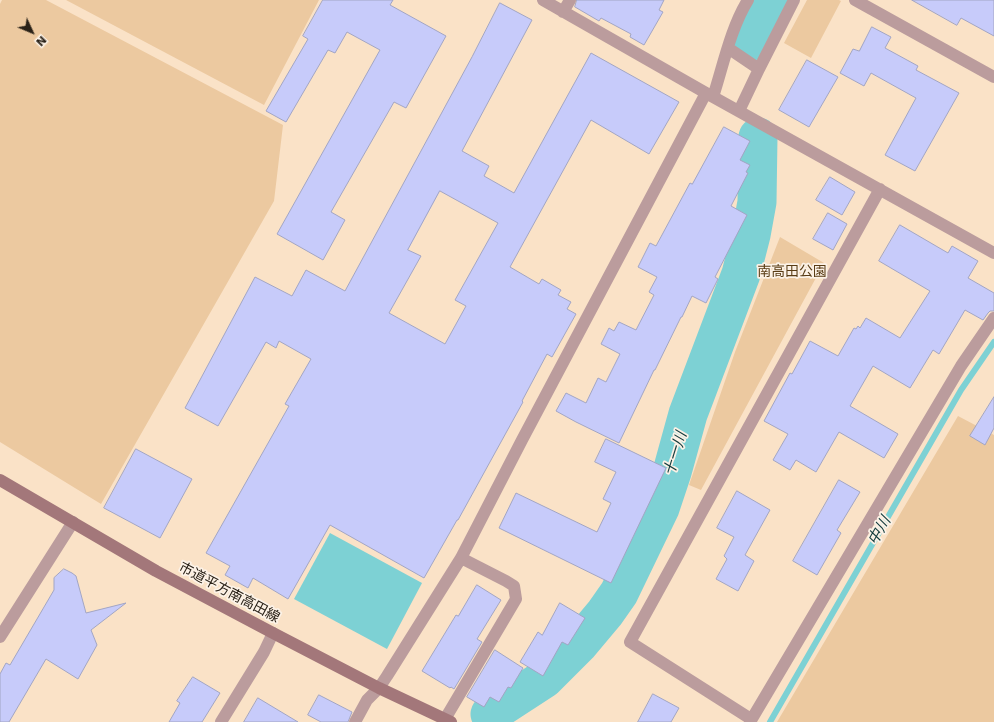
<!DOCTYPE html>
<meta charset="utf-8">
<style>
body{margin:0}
#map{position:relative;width:994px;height:722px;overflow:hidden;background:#fae2c7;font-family:"DejaVu Sans",sans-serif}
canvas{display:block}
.north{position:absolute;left:12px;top:12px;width:40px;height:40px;-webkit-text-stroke:3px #fcf2e7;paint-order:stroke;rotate:134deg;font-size:11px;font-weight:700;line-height:16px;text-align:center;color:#292117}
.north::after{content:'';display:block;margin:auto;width:14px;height:18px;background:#292117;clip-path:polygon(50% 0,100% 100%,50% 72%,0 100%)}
</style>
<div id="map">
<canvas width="994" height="722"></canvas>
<div class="north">N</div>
</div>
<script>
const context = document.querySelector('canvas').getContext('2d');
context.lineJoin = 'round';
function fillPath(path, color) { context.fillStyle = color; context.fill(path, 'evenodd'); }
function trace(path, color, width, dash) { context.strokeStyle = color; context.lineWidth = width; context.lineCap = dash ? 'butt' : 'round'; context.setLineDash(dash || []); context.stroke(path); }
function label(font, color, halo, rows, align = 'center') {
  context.font = font + ' "DejaVu Sans","Noto Sans JP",sans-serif'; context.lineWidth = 3.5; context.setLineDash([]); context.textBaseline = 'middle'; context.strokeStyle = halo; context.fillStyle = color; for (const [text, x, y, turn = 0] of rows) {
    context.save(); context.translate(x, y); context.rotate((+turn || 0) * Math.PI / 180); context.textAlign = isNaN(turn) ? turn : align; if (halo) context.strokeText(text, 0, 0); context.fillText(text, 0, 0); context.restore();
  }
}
fillPath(new Path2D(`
 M 2,0 L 46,0 L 283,125 L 274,201 L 101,504 L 0,442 L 0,4 Z
 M 66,0 L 319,0 L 264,105 Z
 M 807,0 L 839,0 L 841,1 L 811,58 L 784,43 Z
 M 780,237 L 824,263 L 701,490 L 689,485 L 735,352 Z
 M 958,416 L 994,435 L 994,722 L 777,722 Z`), '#ecc9a0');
fillPath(new Path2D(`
 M 330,533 L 422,583 L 387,649 L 294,599 Z`), '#7dd1d4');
trace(new Path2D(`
 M 770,722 L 961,390 L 994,342`), '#7dd1d4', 6);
trace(new Path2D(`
 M 749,42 L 769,0
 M 490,714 L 544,679 L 579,644 L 605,613 L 619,593 L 660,508 L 672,472 L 688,414 L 741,274 L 751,235 L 757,202 L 758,137`), '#7dd1d4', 39);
const building = new Path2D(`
 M 323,0 L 393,0 L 390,5 L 446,36 L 406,108 L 394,102 L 331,212 L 345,220 L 323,260 L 277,234 L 380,50 L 347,32 L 335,53 L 328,50 L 286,122 L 266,111 L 308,39 L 303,36 Z
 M 577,0 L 664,0 L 659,10 L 663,12 L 644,45 L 630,37 L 631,34 L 601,18 L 599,21 L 575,7 Z
 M 912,0 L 994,0 L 994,36 L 961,18 L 957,25 Z
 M 500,3 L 532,20 L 462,151 L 489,166 L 484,176 L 514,193 L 591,53 L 679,102 L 649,154 L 591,120 L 510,267 L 539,284 L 542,279 L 561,290 L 558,295 L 571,302 L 567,309 L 576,314 L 552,357 L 547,354 L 522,401 L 523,402 L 458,520 L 457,520 L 424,578 L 330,525 L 288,599 L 253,578 L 248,588 L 225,575 L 230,566 L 206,553 L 289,406 L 285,404 L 311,359 L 279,341 L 276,348 L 266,342 L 218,426 L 185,408 L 255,277 L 292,296 L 306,270 L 345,291 L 472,57 ZM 440,191 L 498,223 L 455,300 L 466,306 L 445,344 L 389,313 L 421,256 L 408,250 Z
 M 872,27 L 891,37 L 885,48 L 918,66 L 916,70 L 959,93 L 915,171 L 885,155 L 916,98 L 871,73 L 864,86 L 840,73 L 853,49 L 859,51 Z
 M 807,60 L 838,77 L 809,127 L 779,110 Z
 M 724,127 L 750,141 L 740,160 L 750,165 L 746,172 L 748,173 L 731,206 L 747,215 L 715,277 L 718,279 L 706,303 L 692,296 L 682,317 L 681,317 L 655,370 L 654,370 L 619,443 L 576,422 L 556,411 L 566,393 L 586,403 L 598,378 L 606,382 L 620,354 L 601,344 L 609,328 L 614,331 L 619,322 L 636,330 L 654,295 L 649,292 L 657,277 L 638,267 L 650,243 L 656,246 L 690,183 L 692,184 Z
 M 830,177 L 855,192 L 842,215 L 816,200 Z
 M 828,213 L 847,224 L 833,250 L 813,239 Z
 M 900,225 L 948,253 L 952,246 L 978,261 L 968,278 L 994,293 L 994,311 L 990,311 L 988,313 L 983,320 L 965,310 L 939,354 L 933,350 L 910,388 L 873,366 L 850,406 L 898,434 L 884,458 L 839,432 L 816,472 L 796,460 L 790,470 L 773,460 L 788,434 L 764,421 L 790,373 L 792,374 L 810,341 L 838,356 L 854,328 L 856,329 L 858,326 L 860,328 L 866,318 L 900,338 L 930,291 L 879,261 Z
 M 994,397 L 994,428 L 985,445 L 970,436 Z
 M 606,439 L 666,468 L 611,583 L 499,528 L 516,493 L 597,532 L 611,503 L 603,499 L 616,472 L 595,462 Z
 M 136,449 L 192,479 L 160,538 L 104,508 Z
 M 839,480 L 860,492 L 837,530 L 841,533 L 817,575 L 793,561 Z
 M 737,491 L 770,510 L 745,555 L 754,561 L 738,591 L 716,579 L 727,559 L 724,556 L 734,537 L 717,528 Z
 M 64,569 L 72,573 L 76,576 L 86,613 L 126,603 L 91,630 L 97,645 L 78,679 L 46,659 L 9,722 L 0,722 L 0,674 L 6,663 L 10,665 L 54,590 L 54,578 Z
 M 477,585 L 501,600 L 477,639 L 482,642 L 454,689 L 451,687 L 450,688 L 422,671 L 456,615 L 458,616 Z
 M 560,603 L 585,618 L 568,645 L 562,642 L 543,676 L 520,662 L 538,632 L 542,635 Z
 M 495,650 L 523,668 L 511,688 L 508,687 L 499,702 L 490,697 L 484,707 L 467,697 Z
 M 193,677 L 220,693 L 202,722 L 169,722 L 180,703 L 177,701 Z
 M 653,694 L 679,708 L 671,722 L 638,722 Z
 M 319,695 L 352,712 L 348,722 L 321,722 L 308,715 Z
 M 258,698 L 298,722 L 244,722 Z`);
fillPath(building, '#c7cbfa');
trace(building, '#a2a5c3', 1);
trace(new Path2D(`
 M 543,0 L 706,93 L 994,253
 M 855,0 L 994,77
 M 563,12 L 570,0
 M 728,48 L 759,69
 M 713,97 C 723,66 731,27 748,0
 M 739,111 L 759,69 L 794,0
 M 0,637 L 73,522
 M 445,719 L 516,599 L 514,586 L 506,581 L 461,558
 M 751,719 L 630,642 L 880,189
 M 221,722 L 264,652 L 273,633
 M 355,722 L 367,700 L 379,688 L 387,676 L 461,558 L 522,440 L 706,93
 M 750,722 L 961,366 L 994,318`), '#bb9c9d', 12);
trace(new Path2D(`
 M 0,480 L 156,571 L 273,633 L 379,688 L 451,722`), '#a3777a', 12);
label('14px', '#593c15', '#fcf2e7', [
 ["南高田公園",792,272]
]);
label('14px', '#292117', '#fcf2e7', [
 ["市道平方南高田線",229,593,28]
]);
label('italic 15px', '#123b3c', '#fcf2e7', [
 ["十一川",676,454,-73],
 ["中川",880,531,-60]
]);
</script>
